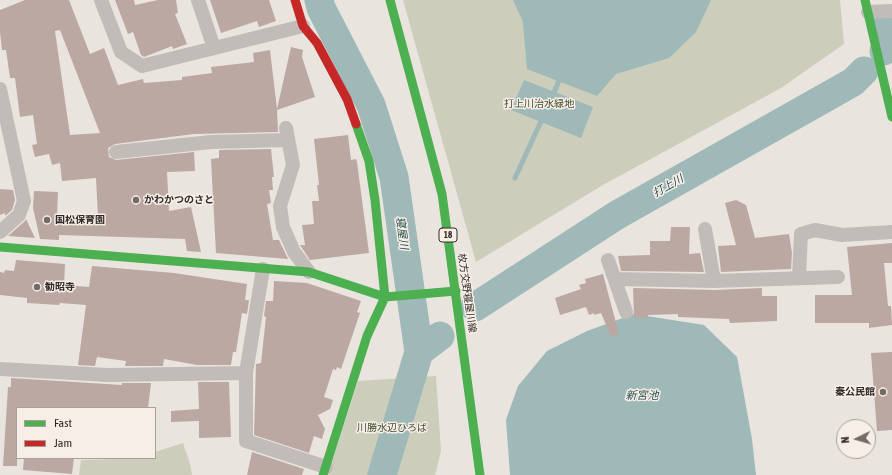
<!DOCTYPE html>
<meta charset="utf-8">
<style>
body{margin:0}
#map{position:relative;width:892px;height:475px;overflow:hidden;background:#eae4df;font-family:"Asap Condensed",sans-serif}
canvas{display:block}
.legend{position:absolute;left:16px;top:407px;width:140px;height:52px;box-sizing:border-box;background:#f6eee7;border:1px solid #a8a09b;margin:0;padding:5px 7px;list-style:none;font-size:12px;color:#322a28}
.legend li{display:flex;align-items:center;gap:8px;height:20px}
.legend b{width:20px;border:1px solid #a8a09b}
.north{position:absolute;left:836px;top:419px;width:40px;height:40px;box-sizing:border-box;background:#f6eee7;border:1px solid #a8a09b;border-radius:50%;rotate:265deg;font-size:11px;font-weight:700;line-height:16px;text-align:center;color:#322a28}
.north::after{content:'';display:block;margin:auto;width:14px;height:18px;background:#726b68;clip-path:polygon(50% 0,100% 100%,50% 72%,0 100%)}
</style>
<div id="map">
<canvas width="892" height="475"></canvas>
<ul class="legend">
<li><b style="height:5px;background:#4caf50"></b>Fast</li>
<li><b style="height:5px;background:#c62828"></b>Jam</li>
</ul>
<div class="north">N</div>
</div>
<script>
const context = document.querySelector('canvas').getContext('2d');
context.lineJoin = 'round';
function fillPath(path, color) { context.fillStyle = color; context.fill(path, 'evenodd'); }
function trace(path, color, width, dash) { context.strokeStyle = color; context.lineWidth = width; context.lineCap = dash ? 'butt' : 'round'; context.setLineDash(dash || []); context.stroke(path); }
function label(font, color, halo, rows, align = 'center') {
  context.font = font + ' "Asap Condensed","Noto Sans JP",sans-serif'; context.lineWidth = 3; context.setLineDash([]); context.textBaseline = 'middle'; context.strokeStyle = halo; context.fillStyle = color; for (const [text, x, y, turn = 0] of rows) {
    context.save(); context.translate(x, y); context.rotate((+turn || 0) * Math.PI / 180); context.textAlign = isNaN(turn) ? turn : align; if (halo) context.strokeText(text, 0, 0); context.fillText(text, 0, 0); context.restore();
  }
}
fillPath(new Path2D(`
 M 403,0 L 840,0 L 844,44 L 781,88 L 603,185 L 476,262 Z
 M 436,376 L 441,451 L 435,475 L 328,475 L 358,381 Z
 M 183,443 L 190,464 L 192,475 L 79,475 L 81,460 L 155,458 L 155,452 Z`), '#cccdbb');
fillPath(new Path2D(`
 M 513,0 L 711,0 L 696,32 L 669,58 L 616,74 L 597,96 L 527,69 L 523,22 Z
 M 524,80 L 593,107 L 581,138 L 511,110 Z
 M 634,314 L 704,325 L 737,357 L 752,439 L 756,475 L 510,475 L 506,420 L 518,386 L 547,351 L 587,331 Z`), '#9eb9b7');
trace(new Path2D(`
 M 552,97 L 559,81
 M 515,178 L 543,117`), '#9eb9b7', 5);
trace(new Path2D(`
 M 319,0 L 321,8 L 371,105 L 394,177 L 419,352 L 382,475
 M 884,51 L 887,48 L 885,25
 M 475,307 L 617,215 L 853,82 L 864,71
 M 419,352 L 440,336`), '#9eb9b7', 29);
fillPath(new Path2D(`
 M 25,0 L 69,0 L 90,54 L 104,48 L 118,85 L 143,79 L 144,83 L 182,80 L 182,77 L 212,73 L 211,67 L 254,62 L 253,53 L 270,50 L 277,109 L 291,47 L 303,50 L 302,57 L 315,97 L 277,110 L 278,132 L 194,134 L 115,144 L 108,148 L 109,157 L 116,160 L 194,152 L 195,171 L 167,172 L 169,211 L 191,207 L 201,252 L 187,251 L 185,239 L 59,235 L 59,240 L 40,239 L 33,208 L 34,191 L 58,192 L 57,214 L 98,216 L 96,178 L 62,181 L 60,163 L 52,165 L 49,154 L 35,157 L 32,145 L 37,144 L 33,115 L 20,117 L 15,78 L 10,78 L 6,50 L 2,50 L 0,32 L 0,10 ZM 60,30 L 100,133 L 70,135 L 55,31 Z
 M 115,0 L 134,0 L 135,5 L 158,0 L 176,0 L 178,13 L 175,14 L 187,44 L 173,49 L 172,46 L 167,48 L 144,57 L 141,55 L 133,32 L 128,34 Z
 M 210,0 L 269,0 L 276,21 L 259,27 L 257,21 L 221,33 Z
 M 348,135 L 351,160 L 356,159 L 357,162 L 369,253 L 310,260 L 300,245 L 305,245 L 302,225 L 314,224 L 312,201 L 319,201 L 317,185 L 319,185 L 314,139 Z
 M 271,149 L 274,177 L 272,177 L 273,190 L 269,190 L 271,203 L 267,204 L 273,240 L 279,240 L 288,259 L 216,253 L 211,159 L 219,158 L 219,150 Z
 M 0,189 L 13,190 L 15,200 L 12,210 L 5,216 L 5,213 L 0,215 Z
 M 736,200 L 746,205 L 755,238 L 789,234 L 792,253 L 791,269 L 721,272 L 718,246 L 736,245 L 725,203 Z
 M 26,219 L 35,238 L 8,236 L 25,221 Z
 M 671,227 L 690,227 L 689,254 L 700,253 L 704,272 L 621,271 L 618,256 L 650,255 L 650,241 L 670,241 Z
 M 892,243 L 892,263 L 884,263 L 888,306 L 891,306 L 892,325 L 869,328 L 869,323 L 815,323 L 815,295 L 852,295 L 847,247 Z
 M 16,260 L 65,264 L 64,285 L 89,287 L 92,266 L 174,273 L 247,284 L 245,300 L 249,300 L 247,314 L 242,313 L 236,352 L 233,352 L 231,365 L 197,365 L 164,359 L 163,366 L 125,366 L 126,361 L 97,357 L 95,366 L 78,365 L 86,305 L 60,303 L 59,305 L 27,303 L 27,298 L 0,295 L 0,272 L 4,273 L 5,270 L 14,271 Z
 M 603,274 L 619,334 L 611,337 L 601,313 L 594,315 L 594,313 L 589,315 L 586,307 L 560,315 L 555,298 L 581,289 L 579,285 L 586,283 L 585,279 Z
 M 274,281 L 307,283 L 361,301 L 357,312 L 360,313 L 341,369 L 337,367 L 336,370 L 333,369 L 324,397 L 333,400 L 330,409 L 318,415 L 325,429 L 322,439 L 314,436 L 309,453 L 254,435 L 256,364 L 261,363 L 266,317 L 264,316 L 266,301 L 273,301 Z
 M 633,288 L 714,290 L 762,288 L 762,296 L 777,296 L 777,321 L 730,323 L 729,319 L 678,317 L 678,314 L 648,315 L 648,318 L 634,318 Z
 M 892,352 L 892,430 L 877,431 L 871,353 Z
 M 11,378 L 122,385 L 122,383 L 151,383 L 148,408 L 17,408 L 17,466 L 3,466 L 8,387 L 11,387 Z
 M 198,382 L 229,382 L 231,437 L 199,438 L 199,421 L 171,422 L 171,411 L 199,409 Z
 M 252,452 L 304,469 L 302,475 L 247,475 Z
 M 24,458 L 74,458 L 72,474 L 23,470 Z`), '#bba8a3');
trace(new Path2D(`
 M 101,0 L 121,52 L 142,66 L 303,26
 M 198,0 L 214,48
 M 868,12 L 892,11
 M 0,89 L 24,201 L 19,215 L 0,232
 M 286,128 L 293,165 L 280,206 L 283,227 L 294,252 L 309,272
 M 116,152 L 211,142 L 288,140
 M 705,229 L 714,281
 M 608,260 L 626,312
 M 799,277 L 801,234 L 815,230 L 842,235 L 892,232
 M 615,279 L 714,281 L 838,277
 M 0,369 L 108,375 L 246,373 L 263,269
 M 246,373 L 246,441 L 326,467`), '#c2bcb9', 14);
trace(new Path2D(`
 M 390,0 L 442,194 L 480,475
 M 865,0 L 892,117
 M 0,247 L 309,272 L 385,297 L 456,291
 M 323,475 L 367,336 L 385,297 L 375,200 L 369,161 L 356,124`), '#4caf50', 9);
trace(new Path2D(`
 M 295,0 L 303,26 L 317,43 L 347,99 L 356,124`), '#c62828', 9);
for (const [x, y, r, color] of [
 [136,200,4,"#726b68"],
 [47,220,4,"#726b68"],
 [37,287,4,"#726b68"],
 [883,392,4,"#726b68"]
]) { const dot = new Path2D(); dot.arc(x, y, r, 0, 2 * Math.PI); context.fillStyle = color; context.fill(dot); trace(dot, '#f6eee7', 1.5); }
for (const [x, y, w] of [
 [448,235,18]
]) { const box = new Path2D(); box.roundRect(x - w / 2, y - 7, w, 14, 3); context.fillStyle = '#f6eee7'; context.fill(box); trace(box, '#322a28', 1); }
label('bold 9px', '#322a28', null, [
 ["18",448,235]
]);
label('10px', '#444d2f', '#f6eee7', [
 ["打上川治水緑地",539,104],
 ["川勝水辺ひろば",392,428]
]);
label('bold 10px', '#322a28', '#f6eee7', [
 ["かわかつのさと",144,200],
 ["国松保育園",55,220],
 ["勧昭寺",45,287],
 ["秦公民館",875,392,"right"]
], 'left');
label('10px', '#322a28', '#f6eee7', [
 ["枚方交野寝屋川線",467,293,82]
]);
label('italic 11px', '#234e4e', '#f6eee7', [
 ["打上川",668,186,-30],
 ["寝屋川",402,233,82],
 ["新宮池",642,396]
]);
</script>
